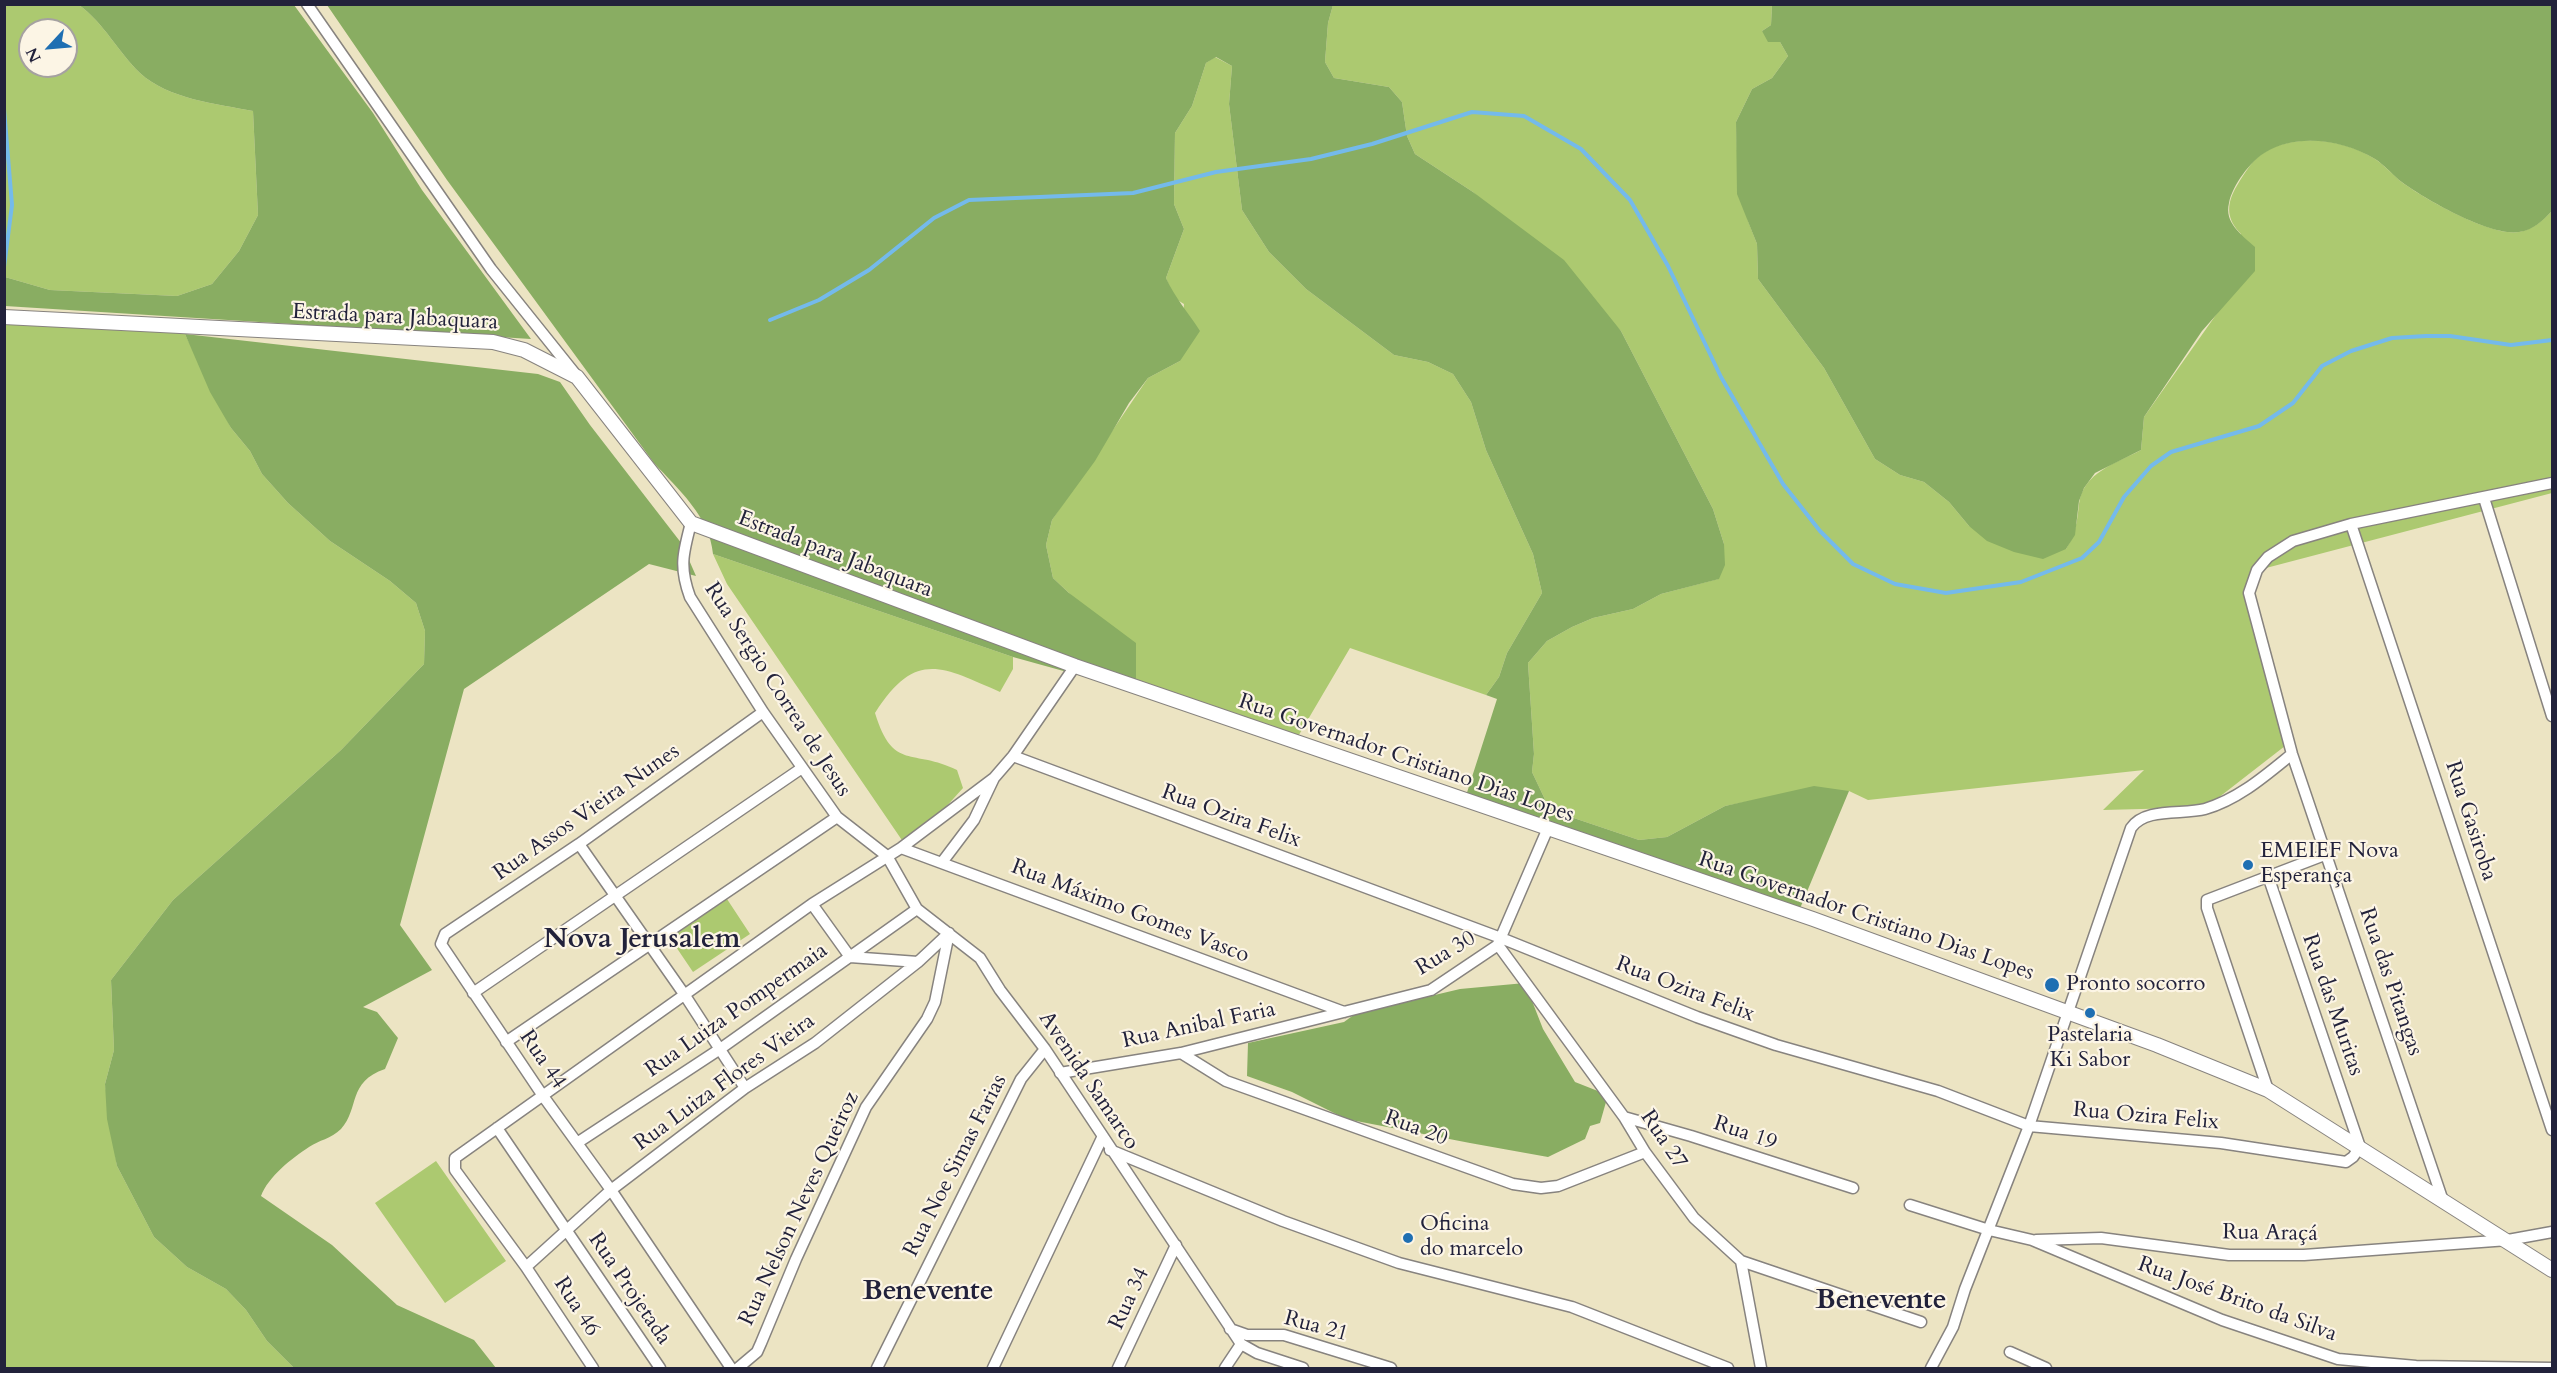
<!DOCTYPE html>
<meta charset="utf-8">
<style>
body{margin:0}
#map{position:relative;width:2557px;height:1373px;overflow:hidden;background:#ece4c3;font-family:Cardo,serif}
canvas{display:block}
.frame{position:absolute;inset:0;border:6px solid #22223b;pointer-events:none}
.north{position:absolute;left:18px;top:18px;width:60px;height:60px;box-sizing:border-box;background:#fcf5e5;border:2px solid #a5a1a1;border-radius:50%;rotate:244deg;font-size:16px;font-weight:700;line-height:24px;text-align:center;color:#22223b}
.north::after{content:'';display:block;margin:auto;width:21px;height:27px;background:#1f6fb2;clip-path:polygon(50% 0,100% 100%,50% 72%,0 100%)}
</style>
<div id="map">
<canvas width="2557" height="1373"></canvas>
<div class="frame"></div>
<div class="north">N</div>
</div>
<script>
const context = document.querySelector('canvas').getContext('2d');
context.lineJoin = 'round';
function fillPath(path, color) { context.fillStyle = color; context.fill(path, 'evenodd'); }
function trace(path, color, width, dash) { context.strokeStyle = color; context.lineWidth = width; context.lineCap = dash ? 'butt' : 'round'; context.setLineDash(dash || []); context.stroke(path); }
function label(font, color, halo, rows, align = 'center') {
  context.font = font + ' Cardo,serif'; context.lineWidth = 4.5; context.setLineDash([]); context.textBaseline = 'middle'; context.strokeStyle = halo; context.fillStyle = color; for (const [text, x, y, turn = 0] of rows) {
    context.save(); context.translate(x, y); context.rotate((+turn || 0) * Math.PI / 180); context.textAlign = isNaN(turn) ? turn : align; if (halo) context.strokeText(text, 0, 0); context.fillText(text, 0, 0); context.restore();
  }
}
fillPath(new Path2D(`
 M 5,5 L 79,5 C 104,23 118,52 140,73 C 168,99 217,104 253,111 L 258,215 L 239,251 L 212,284 L 177,296 L 50,290 L 5,277 ZM 30,30 L 66,30 L 66,66 L 30,66 Z
 M 1333,5 L 1772,5 L 1771,25 L 1762,31 L 1780,42 L 1788,56 L 1772,78 L 1752,89 L 1736,122 L 1737,151 L 1748,221 L 1757,244 L 1758,279 L 1824,368 L 1875,459 L 1900,475 L 1924,482 L 1949,502 L 1969,526 L 2066,549 C 2076,533 2077,522 2079,504 C 2083,472 2117,463 2141,450 L 2144,417 L 2218,312 L 2241,234 C 2227,220 2226,206 2235,189 C 2241,179 2250,163 2259,156 C 2290,132 2343,138 2375,159 C 2384,165 2391,173 2399,180 C 2422,198 2491,237 2519,232 C 2534,229 2542,221 2552,211 L 2552,493 L 2266,568 L 2253,584 L 2251,596 L 2294,739 L 2209,805 L 2180,808 L 2103,810 L 2144,770 L 1868,800 L 1849,791 L 1781,795 L 1725,806 L 1667,837 L 1639,840 L 1550,810 L 1532,772 L 1534,754 L 1528,663 L 1547,641 L 1572,627 L 1593,618 L 1633,609 L 1661,594 L 1718,579 L 1724,544 L 1713,509 L 1621,331 L 1473,192 L 1415,154 L 1407,136 L 1402,102 L 1389,87 L 1334,78 L 1325,62 L 1328,23 Z
 M 1215,57 L 1232,66 L 1229,104 L 1242,210 L 1269,252 L 1306,289 L 1394,355 L 1428,362 L 1453,374 L 1471,402 L 1486,450 L 1533,554 L 1542,593 L 1507,653 L 1499,677 L 1486,695 L 1350,648 L 1293,745 L 1132,690 L 1069,593 L 1053,578 L 1046,545 L 1052,520 L 1148,378 L 1180,361 L 1184,304 L 1174,298 L 1166,278 L 1184,229 L 1174,204 L 1175,133 L 1192,106 L 1206,63 Z
 M 5,321 L 182,328 L 231,428 L 250,451 L 262,474 L 288,503 L 330,541 L 390,581 L 416,603 L 425,631 L 424,664 L 341,750 L 173,900 L 111,980 L 114,1050 L 105,1084 L 117,1166 L 154,1237 L 187,1267 L 226,1289 L 246,1310 L 267,1341 L 294,1368 L 5,1368 Z
 M 713,554 L 1013,657 L 1013,669 L 1000,692 C 942,667 916,649 875,713 C 893,772 913,748 957,770 L 963,788 L 908,849 L 727,584 Z
 M 727,899 L 750,934 L 693,972 L 670,938 Z
 M 436,1161 L 506,1261 L 445,1303 L 375,1203 Z`), '#acc970');
fillPath(new Path2D(`
 M 79,5 L 294,5 L 373,113 L 422,190 L 531,339 L 5,306 L 5,277 L 50,290 L 177,296 L 212,284 L 239,251 L 258,215 L 253,111 C 217,104 168,99 140,73 C 118,52 104,23 79,5 Z
 M 327,5 L 1333,5 L 1328,23 L 1325,62 L 1334,78 L 1389,87 L 1402,102 L 1407,136 L 1415,154 L 1473,192 L 1564,260 L 1621,331 L 1713,509 L 1724,544 L 1725,565 L 1719,579 L 1661,594 L 1633,609 L 1593,618 L 1572,627 L 1547,641 L 1528,663 L 1534,754 L 1532,772 L 1550,810 L 1639,840 L 1667,837 L 1725,806 L 1814,786 L 1849,791 L 1796,918 L 1463,805 L 1497,699 L 1486,695 L 1499,677 L 1507,653 L 1542,593 L 1533,554 L 1486,450 L 1471,402 L 1453,374 L 1428,362 L 1394,355 L 1306,289 L 1269,252 L 1242,210 L 1229,104 L 1232,66 L 1216,57 L 1206,63 L 1192,106 L 1175,133 L 1174,204 L 1184,229 L 1166,278 C 1175,298 1188,312 1200,331 L 1180,361 L 1148,378 L 1129,403 L 1095,461 L 1052,520 L 1046,545 L 1053,578 L 1069,593 L 1136,643 L 1136,678 L 1132,690 L 1013,657 L 713,554 C 710,517 678,489 654,463 L 447,180 Z
 M 1772,5 L 2552,5 L 2552,211 C 2542,221 2534,230 2519,232 C 2490,237 2421,197 2399,180 C 2391,173 2383,164 2375,159 C 2344,140 2297,133 2266,152 C 2251,160 2232,186 2229,203 C 2224,223 2242,235 2255,247 L 2255,271 L 2202,331 L 2144,417 L 2141,450 L 2095,473 L 2084,488 L 2079,501 L 2075,535 L 2066,549 L 2043,559 L 2014,552 L 1987,541 L 1969,526 L 1949,502 L 1924,482 L 1900,475 L 1875,459 L 1824,368 L 1758,279 L 1757,244 L 1737,194 L 1736,122 L 1752,89 L 1772,78 L 1788,56 L 1780,42 L 1768,42 L 1762,31 L 1771,25 Z
 M 185,334 L 538,374 L 560,382 L 590,425 L 682,544 L 696,576 L 649,564 L 464,689 L 400,925 L 432,970 L 363,1007 L 377,1012 L 398,1038 L 385,1069 C 347,1082 360,1108 341,1129 C 331,1139 319,1140 309,1147 C 292,1158 268,1177 261,1196 L 332,1245 L 397,1305 L 474,1340 L 496,1368 L 294,1368 L 267,1341 L 246,1310 L 226,1289 L 187,1267 L 154,1237 L 117,1166 L 107,1119 L 105,1084 L 114,1050 L 111,980 L 173,900 L 341,750 L 424,664 L 425,631 L 416,603 L 390,581 L 330,541 L 288,503 L 262,474 L 250,451 L 231,428 L 210,392 Z
 M 1525,983 L 1543,1029 L 1575,1082 L 1608,1095 L 1600,1123 L 1590,1126 L 1585,1139 L 1548,1157 L 1470,1143 L 1346,1119 L 1292,1092 L 1247,1076 L 1248,1043 L 1344,1022 L 1355,1014 L 1460,989 Z`), '#89ad62');
trace(new Path2D(`
 M 4,109 L 12,205 L 4,267
 M 770,320 L 819,300 L 869,270 L 934,218 L 969,200 L 1133,193 L 1216,172 L 1311,159 L 1372,144 L 1472,112 L 1524,116 L 1581,149 L 1630,200 L 1668,266 L 1721,377 L 1783,484 L 1820,531 L 1853,564 L 1895,584 L 1946,593 L 2021,582 L 2082,558 L 2099,542 L 2124,497 L 2151,466 L 2171,452 L 2259,426 L 2293,403 L 2322,366 L 2351,351 L 2392,338 L 2426,336 L 2450,336 L 2511,345 L 2552,340`), '#74baeb', 4);
const street = new Path2D(`
 M 307,4 L 491,269 L 576,375
 M 2484,498 L 2552,716
 M 691,523 C 683,553 679,567 690,597 L 763,712 L 837,817 L 887,856 L 917,909 L 980,958 L 1000,990 L 1045,1049 L 1241,1344 L 1257,1353 L 1303,1368
 M 2351,524 L 2552,1130
 M 1013,756 L 1501,938 L 1697,1017 L 1776,1045 L 1938,1091 L 2029,1126 L 2221,1143 L 2346,1162 L 2353,1157 L 2360,1147 L 2268,876
 M 579,844 L 684,994 L 745,1088
 M 901,848 L 1344,1012
 M 943,861 L 974,820 L 994,778 L 1013,756 L 1075,666
 M 812,904 L 850,957 L 918,962
 M 1498,944 L 1548,828
 M 1498,945 L 1624,1117 L 1645,1152 L 1694,1218 L 1741,1261 L 1761,1368
 M 473,993 L 802,768
 M 506,1042 L 837,817
 M 1181,1053 L 1226,1081 L 1513,1184 L 1541,1188 L 1558,1186 L 1645,1152
 M 1060,1073 L 1181,1053 L 1431,990 L 1498,945
 M 2268,1090 L 2207,908 L 2207,900 L 2327,854
 M 1624,1117 L 1691,1136 L 1853,1188
 M 497,1128 L 660,1368
 M 577,1143 L 720,1049 L 917,909
 M 1110,1150 L 1283,1221 L 1399,1263 L 1572,1307 L 1728,1368
 M 2442,1198 L 2292,754 L 2249,593 L 2257,570 L 2268,557 L 2293,541 L 2351,524 L 2552,483
 M 1910,1205 L 1989,1230 L 2032,1240 L 2222,1320 L 2338,1359 L 2416,1366 L 2552,1368
 M 2036,1240 L 2101,1238 L 2229,1255 L 2304,1255 L 2508,1240 L 2552,1232
 M 1741,1261 L 1921,1322
 M 526,1267 L 611,1190 L 745,1088 L 815,1043 L 918,962 L 949,933
 M 1230,1329 L 1247,1335 L 1284,1335 L 1391,1368
 M 2010,1352 L 2046,1368
 M 593,1368 L 526,1267 L 455,1170 L 455,1158 L 812,904 L 901,848 L 994,778
 M 731,1368 L 611,1190 L 543,1096 L 441,944 L 445,934 L 579,844 L 763,712
 M 738,1368 L 757,1352 L 761,1343 L 796,1259 L 866,1107 L 927,1019 L 935,1002 L 949,933
 M 877,1368 L 1021,1079 L 1045,1049
 M 993,1368 L 1102,1138
 M 1118,1368 L 1176,1245
 M 1225,1368 L 1241,1344
 M 1931,1368 L 1953,1327 L 1965,1289 L 2029,1126 L 2131,828 C 2145,807 2183,815 2205,809 C 2239,799 2266,775 2292,754`);
const secondary = new Path2D(`
 M 4,317 L 493,342 L 524,350 L 577,377 L 691,523 L 1075,666 L 1813,919 L 2157,1045 L 2268,1090 L 2552,1270`);
trace(street, '#87837f', 13);
trace(secondary, '#87837f', 16);
trace(street, '#fff', 10);
trace(secondary, '#fff', 14);
for (const [x, y, r, color] of [
 [2248,865,6,"#1f6fb2"],
 [2052,985,8,"#1f6fb2"],
 [2090,1013,6,"#1f6fb2"],
 [1408,1238,6,"#1f6fb2"]
]) { const dot = new Path2D(); dot.arc(x, y, r, 0, 2 * Math.PI); context.fillStyle = color; context.fill(dot); trace(dot, '#fcf5e5', 2); }
label('22px', '#22223b', '#fcf5e5', [
 ["Estrada para Jabaquara",395,318,3],
 ["Estrada para Jabaquara",835,555,21],
 ["Rua Sergio Correa de Jesus",777,690,57],
 ["Rua Governador Cristiano Dias Lopes",1406,759,19],
 ["Rua Assos Vieira Nunes",587,813,-35],
 ["Rua Ozira Felix",1231,817,20],
 ["Rua Gasiroba",2470,821,72],
 ["Rua Máximo Gomes Vasco",1130,912,21],
 ["Rua Governador Cristiano Dias Lopes",1866,917,19],
 ["Rua 30",1446,954,-31],
 ["Rua das Pitangas",2390,982,71],
 ["Rua Ozira Felix",1685,990,21],
 ["Rua das Muritas",2332,1005,71],
 ["Rua Luiza Pompermaia",737,1011,-35],
 ["Rua Anibal Faria",1199,1026,-12],
 ["Rua 44",542,1060,56],
 ["Avenida Samarco",1088,1081,56],
 ["Rua Luiza Flores Vieira",725,1083,-36],
 ["Rua Ozira Felix",2146,1117,5],
 ["Rua 20",1416,1129,20],
 ["Rua 19",1745,1134,19],
 ["Rua 27",1663,1140,56],
 ["Rua Noe Simas Farias",956,1166,-63],
 ["Rua Nelson Neves Queiroz",800,1209,-65],
 ["Rua Araçá",2270,1234,1],
 ["Rua Projetada",629,1289,56],
 ["Rua 34",1130,1299,-65],
 ["Rua José Brito da Silva",2237,1300,20],
 ["Rua 46",576,1307,57],
 ["Rua 21",1316,1327,15]
]);
label('22px', '#22223b', '#fcf5e5', [
 ["EMEIEF Nova",2260,852],
 ["Esperança",2260,877],
 ["Pronto socorro",2066,985],
 ["Pastelaria",2090,1036,"center"],
 ["Ki Sabor",2090,1061,"center"],
 ["Oficina",1420,1225],
 ["do marcelo",1420,1250]
], 'left');
label('bold 28px', '#22223b', '#fcf5e5', [
 ["Nova Jerusalem",642,941],
 ["Benevente",928,1293],
 ["Benevente",1881,1302]
]);
</script>
